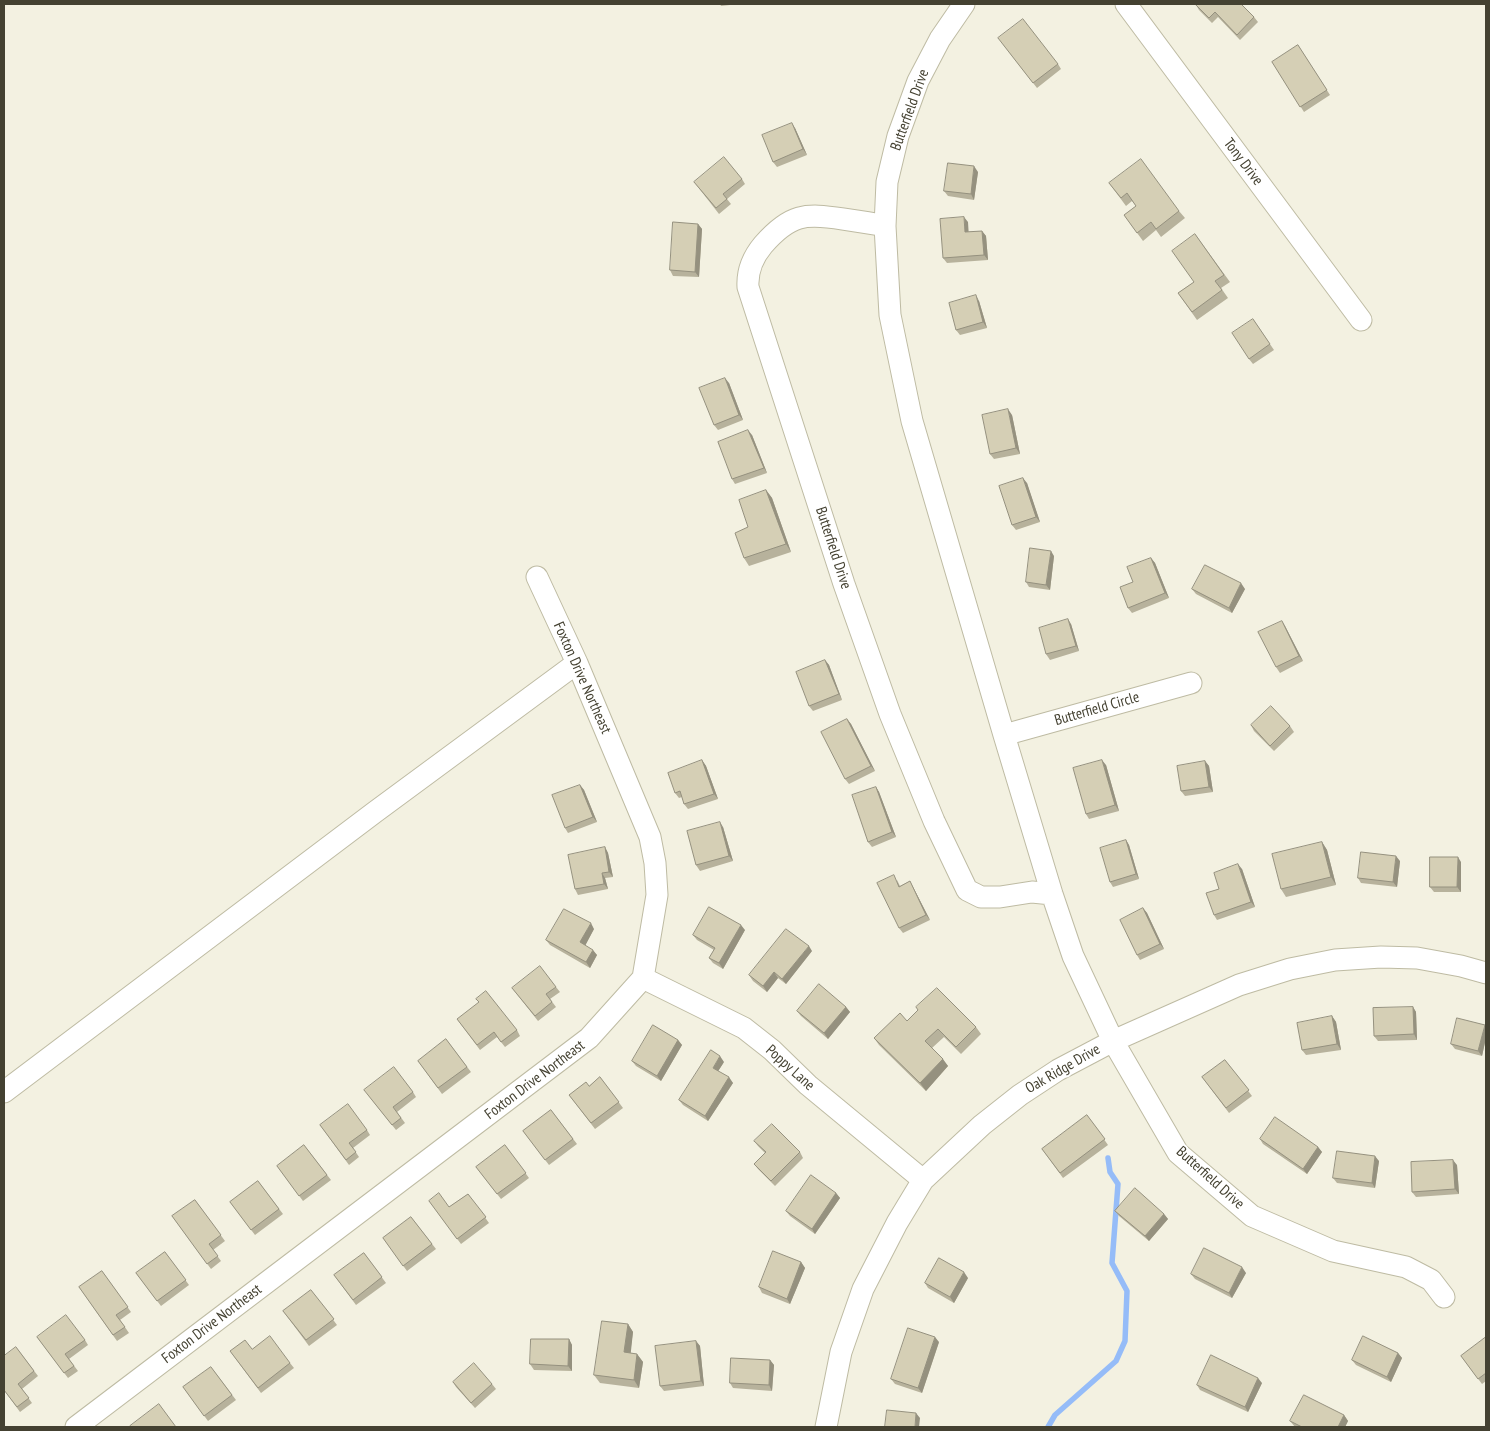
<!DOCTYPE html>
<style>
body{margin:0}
#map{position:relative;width:1490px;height:1431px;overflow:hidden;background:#f3f1e1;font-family:"PT Sans Narrow",sans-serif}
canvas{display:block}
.frame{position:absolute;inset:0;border:5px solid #444131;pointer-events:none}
</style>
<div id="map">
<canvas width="1490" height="1431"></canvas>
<div class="frame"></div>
</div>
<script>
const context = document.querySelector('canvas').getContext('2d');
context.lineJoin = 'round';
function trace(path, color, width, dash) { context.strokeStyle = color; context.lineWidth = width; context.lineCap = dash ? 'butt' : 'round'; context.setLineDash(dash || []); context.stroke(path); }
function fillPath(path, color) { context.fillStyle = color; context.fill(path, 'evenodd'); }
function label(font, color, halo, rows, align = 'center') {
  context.font = font + ' "PT Sans Narrow",sans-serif'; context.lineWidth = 4; context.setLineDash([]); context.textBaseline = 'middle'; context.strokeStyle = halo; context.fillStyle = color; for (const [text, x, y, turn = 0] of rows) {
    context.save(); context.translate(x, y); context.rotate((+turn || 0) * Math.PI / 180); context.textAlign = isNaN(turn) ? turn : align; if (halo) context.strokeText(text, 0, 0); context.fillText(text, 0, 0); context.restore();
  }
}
trace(new Path2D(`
 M 1048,1427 L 1055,1415 L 1116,1361 L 1125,1341 L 1127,1291 L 1112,1263 L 1118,1184 L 1110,1172 L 1108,1158`), '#95bcf8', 5.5);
const minor = new Path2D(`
 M 964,4 L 940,39 L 918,81 L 898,136 L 887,182 L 885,226 L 890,315 L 912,421 L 1004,735 L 1052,894 L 1073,956 L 1113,1041 L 1178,1153 L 1252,1216 L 1333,1251 L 1406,1267 L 1431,1280 L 1444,1297
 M 1126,4 L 1361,320
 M 885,226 C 871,223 857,221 843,219 C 805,213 790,214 763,245 C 753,257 747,271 748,287 L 844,584 L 890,714 L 934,821 L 967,890 L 981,897 L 1000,897 L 1032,892 L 1052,894
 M 1004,735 L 1191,683
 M 643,978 L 744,1028 L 772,1050 L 808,1085 L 923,1180
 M 4,1092 L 375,812 L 577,663
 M 76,1427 L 589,1038 L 643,978 L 657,895 L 655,863 L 650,837 L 577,663 L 537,577
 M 826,1427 L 841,1352 L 863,1289 L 897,1223 L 923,1180 L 982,1125 L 1020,1095 L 1058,1070 L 1113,1041 L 1239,985 L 1290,969 L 1335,960 L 1381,957 L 1417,958 L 1461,966 L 1486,973`);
trace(minor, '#bebba3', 23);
trace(minor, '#fff', 21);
fillPath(new Path2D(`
 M 720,4 L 739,4 L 721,6 Z
 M 1196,5 L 1254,17 L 1258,22 L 1240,40 L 1218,17 L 1212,23 L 1199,10 Z
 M 1002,43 L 1058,64 L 1061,69 L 1037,88 Z
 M 1298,45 L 1330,95 L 1304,112 L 1272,62 Z
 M 795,128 L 807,155 L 777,167 L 773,162 Z
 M 978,172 L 974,200 L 948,196 L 944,191 Z
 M 742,179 L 745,184 L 727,199 L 731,204 L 719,214 L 694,182 Z
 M 1109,183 L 1179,211 L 1185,218 L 1161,237 L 1156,230 L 1143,241 L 1124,215 L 1136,206 L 1132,201 L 1126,206 Z
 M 968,222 L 968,232 L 982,231 L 986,236 L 988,260 L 947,263 L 943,258 Z
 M 698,224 L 702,229 L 699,277 L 673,276 L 670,270 Z
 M 1195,234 L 1230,282 L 1221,288 L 1228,298 L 1197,320 L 1178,293 L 1194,282 Z
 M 979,301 L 987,328 L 960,335 L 956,330 Z
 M 1253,319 L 1274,350 L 1253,364 L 1249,359 Z
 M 729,383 L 743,420 L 718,430 L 714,425 Z
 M 1012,415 L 1020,454 L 994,459 L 990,454 Z
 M 752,435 L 767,473 L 735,484 L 732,479 Z
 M 1027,483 L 1040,522 L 1016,530 L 1012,525 Z
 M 766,490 L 772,498 L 791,552 L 749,566 L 744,558 L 748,527 Z
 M 1054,556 L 1050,590 L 1029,587 L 1026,582 Z
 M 1151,558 L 1155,563 L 1169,598 L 1132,613 L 1128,608 L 1133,582 Z
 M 1192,589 L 1245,589 L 1232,613 L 1196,594 Z
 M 1282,621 L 1285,626 L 1303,661 L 1280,673 L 1276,667 Z
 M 1071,624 L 1079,651 L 1050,660 L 1046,654 Z
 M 825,660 L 829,665 L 842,700 L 813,711 L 809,706 Z
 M 847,719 L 851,724 L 875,771 L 849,784 L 845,779 Z
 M 1251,725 L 1290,726 L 1294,732 L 1274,751 L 1254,731 Z
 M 702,760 L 706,766 L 718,799 L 688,809 L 684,804 L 682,797 L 679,798 L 675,793 Z
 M 1205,761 L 1209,766 L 1213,792 L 1185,796 L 1181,791 Z
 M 1106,765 L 1119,811 L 1089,819 L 1086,814 Z
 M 580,785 L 584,790 L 597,822 L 568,833 L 565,828 Z
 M 876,787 L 879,792 L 896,837 L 872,847 L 868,842 Z
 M 723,827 L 733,861 L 700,871 L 696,865 Z
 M 1126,840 L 1129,845 L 1139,879 L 1113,887 L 1110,882 Z
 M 1322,842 L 1327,850 L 1336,885 L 1286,897 L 1281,889 Z
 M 605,847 L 608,853 L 613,877 L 605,878 L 608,889 L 578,895 L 575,889 Z
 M 1400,861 L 1397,887 L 1361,883 L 1358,878 Z
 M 1461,862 L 1461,892 L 1434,892 L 1430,887 Z
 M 1242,869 L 1255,907 L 1217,920 L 1214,915 Z
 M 897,880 L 900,886 L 910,881 L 913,887 L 930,920 L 903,933 L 899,928 Z
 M 1143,908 L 1147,913 L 1164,949 L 1140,960 L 1137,955 Z
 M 594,929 L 585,945 L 597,955 L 590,968 L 550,945 L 546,940 Z
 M 745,930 L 723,969 L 713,963 L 709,958 L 714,950 L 697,940 L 693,935 Z
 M 812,951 L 786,984 L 778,978 L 767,992 L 753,981 L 749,975 Z
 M 556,987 L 560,992 L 550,999 L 556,1007 L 538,1021 L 512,988 Z
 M 846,1007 L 850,1012 L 828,1039 L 801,1016 L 797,1011 Z
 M 1413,1007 L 1416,1012 L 1417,1040 L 1378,1041 L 1374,1036 Z
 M 1332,1016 L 1336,1022 L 1341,1050 L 1306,1055 L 1302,1050 Z
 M 457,1019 L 517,1030 L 520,1036 L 505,1047 L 497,1037 L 480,1050 Z
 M 907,1021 L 976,1027 L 981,1034 L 961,1054 L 944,1037 L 932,1048 L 948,1066 L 926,1091 L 879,1045 L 874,1038 Z
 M 1486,1027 L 1486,1038 L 1482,1056 L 1455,1049 L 1451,1044 Z
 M 446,1039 L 471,1072 L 442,1094 L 418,1061 Z
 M 678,1040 L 682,1045 L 661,1081 L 636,1066 L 632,1061 Z
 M 1225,1060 L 1252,1096 L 1229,1113 L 1202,1077 Z
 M 724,1062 L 718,1071 L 733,1083 L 708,1121 L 683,1105 L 679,1100 Z
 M 600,1077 L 623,1108 L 595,1129 L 569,1095 L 589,1086 Z
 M 413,1092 L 416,1097 L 397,1112 L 405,1123 L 396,1130 L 368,1095 Z
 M 551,1110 L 577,1144 L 549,1165 L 523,1131 Z
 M 1087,1115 L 1108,1145 L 1063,1178 L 1042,1149 Z
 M 320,1125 L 367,1130 L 370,1135 L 353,1148 L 359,1157 L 349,1165 Z
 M 1260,1139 L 1318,1147 L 1322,1152 L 1307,1174 L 1263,1144 Z
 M 754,1141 L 800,1152 L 803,1158 L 775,1186 L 758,1169 L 754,1164 L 765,1153 L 758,1146 Z
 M 304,1145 L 331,1180 L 303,1201 L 277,1166 Z
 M 505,1145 L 529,1178 L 501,1199 L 476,1167 Z
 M 1379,1161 L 1375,1188 L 1337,1183 L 1333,1178 Z
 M 1457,1165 L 1459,1194 L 1416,1197 L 1412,1192 Z
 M 258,1181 L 283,1214 L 255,1235 L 230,1202 Z
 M 836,1193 L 840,1198 L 815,1234 L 790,1216 L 786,1211 Z
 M 468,1194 L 489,1223 L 461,1244 L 429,1201 L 449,1207 Z
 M 195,1200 L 225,1241 L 213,1250 L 221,1261 L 211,1269 L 172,1216 Z
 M 1115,1211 L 1164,1214 L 1168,1219 L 1149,1241 L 1119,1216 Z
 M 411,1217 L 436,1249 L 407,1271 L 383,1238 Z
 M 165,1252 L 189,1285 L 161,1306 L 136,1273 Z
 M 364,1253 L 386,1283 L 356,1305 L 334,1275 Z
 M 801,1262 L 805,1268 L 790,1304 L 762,1293 L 759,1287 Z
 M 102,1271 L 131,1312 L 120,1320 L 129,1333 L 117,1341 L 79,1287 Z
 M 1246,1273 L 1232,1298 L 1195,1279 L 1191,1274 Z
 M 968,1278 L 954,1303 L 928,1288 L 925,1283 Z
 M 311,1290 L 337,1325 L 309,1346 L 283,1311 Z
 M 628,1324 L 633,1332 L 630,1353 L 637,1354 L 643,1362 L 639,1388 L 600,1383 L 594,1375 Z
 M 37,1337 L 85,1340 L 88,1345 L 69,1359 L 78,1371 L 68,1378 Z
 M 1486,1337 L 1486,1381 L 1482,1384 L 1461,1356 Z
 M 569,1339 L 572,1345 L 572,1371 L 534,1370 L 530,1364 Z
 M 696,1341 L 700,1346 L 704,1386 L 664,1391 L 660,1386 Z
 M 939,1342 L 922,1393 L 895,1384 L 891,1379 Z
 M 16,1347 L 38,1376 L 22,1389 L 32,1403 L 20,1412 L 4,1390 Z
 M 252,1349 L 290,1363 L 294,1368 L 261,1393 L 230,1351 Z
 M 1398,1353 L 1402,1358 L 1391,1382 L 1356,1365 L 1352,1360 Z
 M 770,1360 L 774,1365 L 772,1391 L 733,1388 L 730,1383 Z
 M 211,1367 L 236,1400 L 208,1421 L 183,1387 Z
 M 453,1382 L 492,1384 L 496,1389 L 475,1408 L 456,1387 Z
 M 1262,1383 L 1248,1412 L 1200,1390 L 1197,1385 Z
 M 1344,1415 L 1348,1421 L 1345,1427 L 1295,1427 L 1290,1421 Z`), '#b7b29c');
fillPath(new Path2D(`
 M 792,123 L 795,128 L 807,155 L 803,149 Z
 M 974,166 L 978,172 L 974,200 L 971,194 Z
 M 964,217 L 968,222 L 969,238 L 965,232 Z
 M 698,224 L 702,229 L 699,277 L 695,272 Z
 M 982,231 L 986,236 L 988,260 L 984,255 Z
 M 976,295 L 979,301 L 987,328 L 983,322 Z
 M 725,378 L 729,383 L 743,420 L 739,415 Z
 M 1008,409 L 1012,415 L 1020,454 L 1016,448 Z
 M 748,430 L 752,435 L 767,473 L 764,468 Z
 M 1023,478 L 1027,483 L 1040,522 L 1036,517 Z
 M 766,490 L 772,498 L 791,552 L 786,544 Z
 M 1051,551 L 1054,556 L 1050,590 L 1046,585 Z
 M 1151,558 L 1155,563 L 1169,598 L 1165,593 Z
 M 1241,583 L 1245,589 L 1232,613 L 1229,608 Z
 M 1068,619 L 1071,624 L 1079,651 L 1076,646 Z
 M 1282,621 L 1285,626 L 1303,661 L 1299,656 Z
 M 825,660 L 829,665 L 842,700 L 839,694 Z
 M 847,719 L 851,724 L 875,771 L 871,766 Z
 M 702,760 L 706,766 L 718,799 L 714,794 Z
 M 1102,760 L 1106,765 L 1119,811 L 1115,805 Z
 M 1205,761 L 1209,766 L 1213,792 L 1209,787 Z
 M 580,785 L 584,790 L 597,822 L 593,817 Z
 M 876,787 L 879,792 L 896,837 L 892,832 Z
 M 720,822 L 723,827 L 733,861 L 729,856 Z
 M 1126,840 L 1129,845 L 1139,879 L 1136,874 Z
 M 1322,842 L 1327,850 L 1336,885 L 1331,877 Z
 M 605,847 L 608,853 L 613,877 L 609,872 Z
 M 1396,856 L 1400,861 L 1397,887 L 1393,882 Z
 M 1458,857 L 1461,862 L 1461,892 L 1457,887 Z
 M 1238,864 L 1242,869 L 1255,907 L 1251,902 Z
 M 602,873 L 605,878 L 608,889 L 604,884 Z
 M 910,881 L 913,887 L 930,920 L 926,915 Z
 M 1143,908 L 1147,913 L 1164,949 L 1160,944 Z
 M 591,923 L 594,929 L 584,948 L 580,942 Z
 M 741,925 L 745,930 L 723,969 L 719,963 Z
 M 809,946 L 812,951 L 786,984 L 782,979 Z
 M 593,950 L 597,955 L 590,968 L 586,962 Z
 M 774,972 L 778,978 L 767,992 L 763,986 Z
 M 846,1007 L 850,1012 L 828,1039 L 824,1033 Z
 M 1413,1007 L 1416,1012 L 1417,1040 L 1414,1034 Z
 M 1332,1016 L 1336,1022 L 1341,1050 L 1337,1044 Z
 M 1485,1025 L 1486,1027 L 1486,1038 L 1482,1056 L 1478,1051 Z
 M 678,1040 L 682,1045 L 661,1081 L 657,1076 Z
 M 720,1056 L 724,1062 L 717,1073 L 713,1068 Z
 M 943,1059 L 948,1066 L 926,1091 L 920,1083 Z
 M 729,1077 L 733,1083 L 708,1121 L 705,1116 Z
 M 1318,1147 L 1322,1152 L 1307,1174 L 1303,1169 Z
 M 1375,1156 L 1379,1161 L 1375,1188 L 1372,1183 Z
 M 1453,1160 L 1457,1165 L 1459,1194 L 1455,1189 Z
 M 836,1193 L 840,1198 L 815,1234 L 812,1229 Z
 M 1164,1214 L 1168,1219 L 1149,1241 L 1145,1236 Z
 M 801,1262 L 805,1268 L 790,1304 L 787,1299 Z
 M 1242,1267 L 1246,1273 L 1232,1298 L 1229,1293 Z
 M 964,1272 L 968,1278 L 954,1303 L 950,1297 Z
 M 628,1324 L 633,1332 L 630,1360 L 624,1352 Z
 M 935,1337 L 939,1342 L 922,1393 L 918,1388 Z
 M 569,1339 L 572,1345 L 572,1371 L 568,1366 Z
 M 696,1341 L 700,1346 L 704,1386 L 701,1381 Z
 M 1398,1353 L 1402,1358 L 1391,1382 L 1387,1377 Z
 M 637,1354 L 643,1362 L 639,1388 L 634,1380 Z
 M 770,1360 L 774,1365 L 772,1391 L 769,1385 Z
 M 1258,1378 L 1262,1383 L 1248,1412 L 1245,1407 Z
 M 916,1413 L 920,1418 L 919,1427 L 915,1427 Z
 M 1344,1415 L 1348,1421 L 1345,1427 L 1338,1427 Z`), '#95917f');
const building = new Path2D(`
 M 1197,4 L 1241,4 L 1254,17 L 1237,35 L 1215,12 L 1209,18 L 1196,5 Z
 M 1023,19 L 1058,64 L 1033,83 L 998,38 Z
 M 1298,45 L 1327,90 L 1300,107 L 1272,62 Z
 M 792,123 L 803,149 L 773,162 L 762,135 Z
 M 724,157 L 742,179 L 723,194 L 727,199 L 716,208 L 694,182 Z
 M 1141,159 L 1179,211 L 1156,229 L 1151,222 L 1137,233 L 1124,215 L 1136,206 L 1127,193 L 1121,198 L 1109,183 Z
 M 948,163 L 974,166 L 971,194 L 944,191 Z
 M 964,217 L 965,232 L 982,231 L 984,255 L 943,258 L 940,219 Z
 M 673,222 L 698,224 L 695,272 L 670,270 Z
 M 1195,234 L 1224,275 L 1215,281 L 1222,290 L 1192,312 L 1178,293 L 1194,282 L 1172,251 Z
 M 976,295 L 983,322 L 956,330 L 949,303 Z
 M 1253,319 L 1270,344 L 1249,359 L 1232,333 Z
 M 725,378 L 739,415 L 714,425 L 699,388 Z
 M 1008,409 L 1016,448 L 990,454 L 982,415 Z
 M 748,430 L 764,468 L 732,479 L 718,442 Z
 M 1023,478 L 1036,517 L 1012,525 L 999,486 Z
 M 766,490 L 786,544 L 744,558 L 735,533 L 748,527 L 739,500 Z
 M 1030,548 L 1051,551 L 1046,585 L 1026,582 Z
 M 1151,558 L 1165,593 L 1128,608 L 1120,587 L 1133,582 L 1127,567 Z
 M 1205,565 L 1241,583 L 1229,608 L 1192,589 Z
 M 1068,619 L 1076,646 L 1046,654 L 1039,628 Z
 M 1282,621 L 1299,656 L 1276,667 L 1258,632 Z
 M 825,660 L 839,694 L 809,706 L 796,672 Z
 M 1271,706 L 1290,726 L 1270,746 L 1251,725 Z
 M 847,719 L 871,766 L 845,779 L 821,732 Z
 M 702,760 L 714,794 L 684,804 L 680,791 L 675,793 L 668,773 Z
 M 1102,760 L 1115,805 L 1086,814 L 1073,768 Z
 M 1205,761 L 1209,787 L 1181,791 L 1177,766 Z
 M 580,785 L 593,817 L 565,828 L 552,795 Z
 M 876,787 L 892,832 L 868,842 L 852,795 Z
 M 720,822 L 729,856 L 696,865 L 687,831 Z
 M 1126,840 L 1136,874 L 1110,882 L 1100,848 Z
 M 1322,842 L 1331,877 L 1281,889 L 1272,854 Z
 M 605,847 L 609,872 L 602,873 L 604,884 L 575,889 L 568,855 Z
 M 1361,852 L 1396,856 L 1393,882 L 1358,878 Z
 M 1430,857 L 1458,857 L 1457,887 L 1430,887 Z
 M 1238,864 L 1251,902 L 1214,915 L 1206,893 L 1219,889 L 1214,873 Z
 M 894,875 L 899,887 L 910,881 L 926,915 L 899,928 L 877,883 Z
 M 709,907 L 741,925 L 719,963 L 709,958 L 715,948 L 693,935 Z
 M 1143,908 L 1160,944 L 1137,955 L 1120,920 Z
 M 564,909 L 591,923 L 580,942 L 593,950 L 586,962 L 546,940 Z
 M 786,929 L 809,946 L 782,979 L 774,972 L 763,986 L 749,975 Z
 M 540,966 L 556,987 L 546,994 L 552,1002 L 535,1016 L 512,988 Z
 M 819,984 L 846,1007 L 824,1033 L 797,1011 Z
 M 937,988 L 976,1027 L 956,1047 L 938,1029 L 925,1041 L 943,1059 L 920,1083 L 874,1038 L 900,1013 L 907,1021 L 918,1010 L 916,1007 Z
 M 486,991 L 517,1030 L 501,1042 L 494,1032 L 477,1045 L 457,1019 L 479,1002 L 476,999 Z
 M 1413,1007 L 1414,1034 L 1374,1036 L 1373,1008 Z
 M 1332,1016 L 1337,1044 L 1302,1050 L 1297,1023 Z
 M 1457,1018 L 1485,1025 L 1478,1051 L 1451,1044 Z
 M 653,1025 L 678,1040 L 657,1076 L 632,1061 Z
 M 446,1039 L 467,1067 L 438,1088 L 418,1061 Z
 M 711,1050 L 720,1056 L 713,1068 L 729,1077 L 705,1116 L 679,1100 Z
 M 1225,1060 L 1249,1090 L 1226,1108 L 1202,1077 Z
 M 394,1067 L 413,1092 L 393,1107 L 401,1118 L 392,1125 L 364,1090 Z
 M 600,1077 L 619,1102 L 591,1123 L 569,1095 L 586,1082 L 589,1086 Z
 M 348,1104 L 367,1130 L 349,1143 L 356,1152 L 346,1160 L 320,1125 Z
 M 551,1110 L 573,1139 L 545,1160 L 523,1131 Z
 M 1087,1115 L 1105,1139 L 1060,1173 L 1042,1149 Z
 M 1275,1117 L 1318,1147 L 1303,1169 L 1260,1139 Z
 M 772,1124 L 800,1152 L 771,1181 L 754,1164 L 766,1152 L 754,1141 Z
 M 304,1145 L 327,1175 L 299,1196 L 277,1166 Z
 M 505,1145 L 526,1173 L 497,1194 L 476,1167 Z
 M 1337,1151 L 1375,1156 L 1372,1183 L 1333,1178 Z
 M 1453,1160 L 1455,1189 L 1412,1192 L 1411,1162 Z
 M 811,1175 L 836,1193 L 812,1229 L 786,1211 Z
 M 258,1181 L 279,1209 L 251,1230 L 230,1202 Z
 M 1135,1188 L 1164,1214 L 1145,1236 L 1115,1211 Z
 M 439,1193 L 449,1207 L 468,1194 L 486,1217 L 457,1239 L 429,1201 Z
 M 195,1200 L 221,1235 L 209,1244 L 218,1256 L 207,1264 L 172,1216 Z
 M 411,1217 L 432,1244 L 403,1266 L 383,1238 Z
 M 1204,1248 L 1242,1267 L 1229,1293 L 1191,1274 Z
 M 773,1251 L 801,1262 L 787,1299 L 759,1287 Z
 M 165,1252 L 186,1280 L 157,1301 L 136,1273 Z
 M 364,1253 L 382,1277 L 353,1300 L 334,1275 Z
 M 939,1258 L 964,1272 L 950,1297 L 925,1283 Z
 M 102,1271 L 128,1307 L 116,1315 L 125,1327 L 113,1335 L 79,1287 Z
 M 311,1290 L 334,1319 L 306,1340 L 283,1311 Z
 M 66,1315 L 85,1340 L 65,1354 L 74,1366 L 64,1373 L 37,1337 Z
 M 602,1321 L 628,1324 L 624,1352 L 637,1354 L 634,1380 L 594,1375 Z
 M 908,1328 L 935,1337 L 918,1388 L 891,1379 Z
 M 270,1336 L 290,1363 L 258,1388 L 230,1351 L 245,1340 L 252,1349 Z
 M 1363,1336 L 1398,1353 L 1387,1377 L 1352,1360 Z
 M 1486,1337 L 1486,1373 L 1478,1379 L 1461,1356 Z
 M 531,1339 L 569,1339 L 568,1366 L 530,1364 Z
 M 696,1341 L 701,1381 L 660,1386 L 655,1346 Z
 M 16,1347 L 34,1371 L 18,1384 L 29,1398 L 17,1407 L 4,1390 L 4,1356 Z
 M 1211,1355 L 1258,1378 L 1245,1407 L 1197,1385 Z
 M 731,1358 L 770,1360 L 769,1385 L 730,1383 Z
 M 474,1363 L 492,1384 L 471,1403 L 453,1382 Z
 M 211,1367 L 232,1395 L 204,1416 L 183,1387 Z
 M 1304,1395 L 1344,1415 L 1338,1427 L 1302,1427 L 1290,1421 Z
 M 159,1404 L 176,1427 L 130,1427 L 130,1426 Z
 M 887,1410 L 916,1413 L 915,1427 L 885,1427 Z`);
fillPath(building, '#d5cfb5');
trace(building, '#95917f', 1);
label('15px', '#444131', '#fff', [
 ["Butterfield Drive",910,110,-70],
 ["Tony Drive",1243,162,53],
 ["Butterfield Drive",833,548,72],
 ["Foxton Drive Northeast",582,678,66],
 ["Butterfield Circle",1097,709,-16],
 ["Poppy Lane",790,1068,42],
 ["Oak Ridge Drive",1063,1069,-30],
 ["Foxton Drive Northeast",535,1080,-37],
 ["Butterfield Drive",1210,1178,42],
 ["Foxton Drive Northeast",212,1324,-37]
]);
</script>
